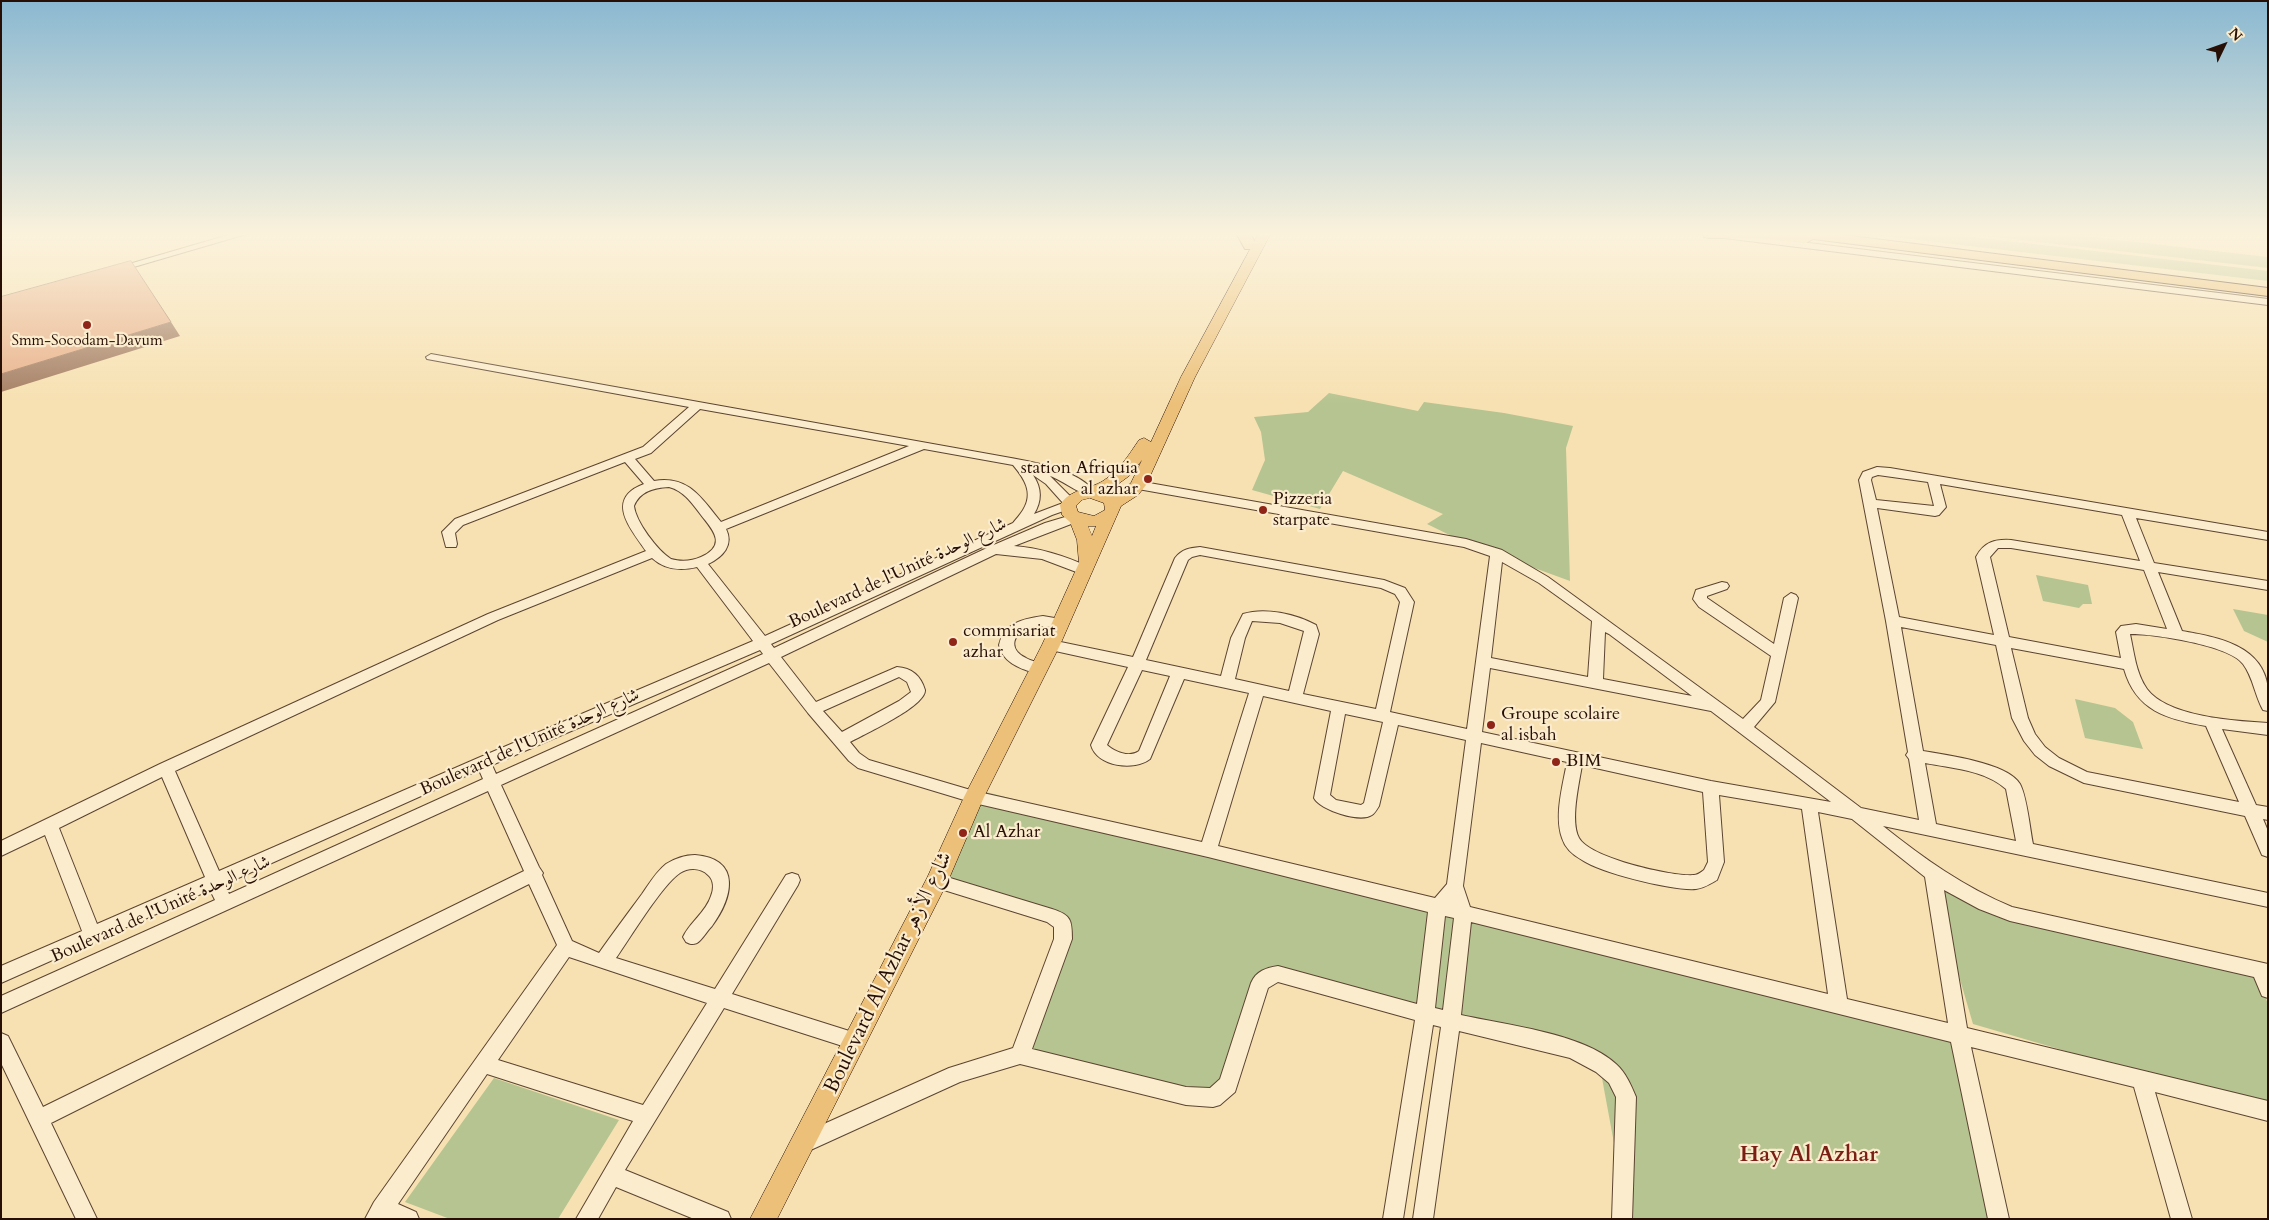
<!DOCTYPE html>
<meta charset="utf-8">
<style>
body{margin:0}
#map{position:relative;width:2269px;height:1220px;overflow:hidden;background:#f7e1b2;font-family:Cardo,serif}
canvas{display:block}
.frame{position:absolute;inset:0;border:2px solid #280f06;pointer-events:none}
.north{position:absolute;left:2199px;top:20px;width:50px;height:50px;-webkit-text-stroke:4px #faeccd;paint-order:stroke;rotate:48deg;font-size:14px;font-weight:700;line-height:20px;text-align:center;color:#280f06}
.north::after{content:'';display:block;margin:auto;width:18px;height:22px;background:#280f06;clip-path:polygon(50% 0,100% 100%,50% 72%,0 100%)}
</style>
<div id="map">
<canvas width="2269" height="1220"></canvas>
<div class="frame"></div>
<div class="north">N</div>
</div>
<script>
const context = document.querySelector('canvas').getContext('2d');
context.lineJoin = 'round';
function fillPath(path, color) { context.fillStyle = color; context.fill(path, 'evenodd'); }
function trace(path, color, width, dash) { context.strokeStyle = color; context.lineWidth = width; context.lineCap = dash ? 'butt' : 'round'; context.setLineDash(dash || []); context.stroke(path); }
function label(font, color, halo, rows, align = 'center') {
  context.font = font + ' Cardo,Amiri,serif'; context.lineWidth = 4.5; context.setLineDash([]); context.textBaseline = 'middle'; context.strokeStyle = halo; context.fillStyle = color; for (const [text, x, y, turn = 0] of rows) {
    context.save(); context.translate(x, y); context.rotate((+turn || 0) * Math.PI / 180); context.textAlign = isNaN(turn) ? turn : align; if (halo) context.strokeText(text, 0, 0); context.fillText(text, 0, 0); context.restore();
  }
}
fillPath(new Path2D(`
 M 1858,233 L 1939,233 L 2268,271 L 2268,281 Z
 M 1959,233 L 2059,233 L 2268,257 L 2268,268 Z
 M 1329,393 L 1418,411 L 1424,402 L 1504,413 L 1573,426 L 1566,448 L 1570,581 L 1466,543 L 1427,524 L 1443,514 L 1343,471 L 1320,509 L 1252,490 L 1265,460 L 1261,432 L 1254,417 L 1308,412 Z
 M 2036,575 L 2088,585 L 2092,604 L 2083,604 L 2079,608 L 2043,601 Z
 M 2233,609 L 2268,615 L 2268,642 L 2244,631 Z
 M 2075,699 L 2115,708 L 2133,722 L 2143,749 L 2085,738 Z
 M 978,790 L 1463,913 L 1959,1033 L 1992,1219 L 1628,1219 L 1599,1062 L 1274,973 L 1213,1098 L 1020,1055 L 1065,917 L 934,878 Z
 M 1933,887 L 1995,906 L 2254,966 L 2268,1004 L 2268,1110 L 1973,1024 Z
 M 494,1078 L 619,1120 L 558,1219 L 450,1219 L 405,1202 Z`), '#b6c491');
const minor = new Path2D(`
 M 235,233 L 250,233 L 120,271 L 117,272 L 112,269 Z
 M 1727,233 L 2268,299 L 2268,305 L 1724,238 L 1722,236 Z
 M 431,354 L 1011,458 C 1038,463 1078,470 1096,493 L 1094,496 C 1085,498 1062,480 1050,476 L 1073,499 L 1075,502 L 1072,508 L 1052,515 L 771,644 L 774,648 L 989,547 L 1045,523 L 1075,514 L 1079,515 L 1081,518 L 1079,521 L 1014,546 C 1040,548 1065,556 1089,567 L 1091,570 L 1089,573 L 1079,573 L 1042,559 L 996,554 L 781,657 L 816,702 L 897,667 C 912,668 921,676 925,690 C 926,706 865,734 850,742 L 859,753 L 869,760 L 974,791 L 1202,842 L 1249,693 L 1184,679 L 1150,759 C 1135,771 1097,767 1091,745 L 1128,667 L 1046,649 L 1044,645 L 1046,641 L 1051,640 L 1133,657 L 1175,558 C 1182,549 1190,548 1200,547 L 1384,580 L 1405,588 L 1414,602 L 1390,712 L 1467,729 L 1490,556 L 1464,547 L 1138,489 L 1132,485 L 1134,482 L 1138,481 L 1466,539 L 1502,550 L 1548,577 L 1743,719 L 1761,700 L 1771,656 L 1699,607 L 1693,599 L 1696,590 L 1722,582 L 1727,583 L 1729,586 L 1727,589 L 1707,596 L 1707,598 L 1774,644 L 1784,598 L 1791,593 L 1796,595 L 1798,598 L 1775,702 L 1754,727 L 1861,808 L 1919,820 L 1909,759 L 1906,755 L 1908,752 L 1886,621 L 1859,480 L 1863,472 L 1877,467 L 1890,468 L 2268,532 L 2268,540 L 2136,518 L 2154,563 L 2268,581 L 2268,590 L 2158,572 L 2182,631 C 2217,637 2263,645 2268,688 C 2269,696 2268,704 2268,711 L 2263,710 C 2255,696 2253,677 2243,664 C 2229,645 2154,634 2130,634 C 2134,652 2136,674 2147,689 C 2168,717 2235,721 2268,723 L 2268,735 L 2222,729 L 2256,805 L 2268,807 L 2268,820 L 2263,819 L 2268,831 L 2268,857 L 2262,855 L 2245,816 L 2084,783 L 2049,766 L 2035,755 L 2024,741 L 2012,718 L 1996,645 L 1901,627 L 1923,751 C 1946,755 2008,763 2020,784 C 2027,797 2030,829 2033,844 L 2268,893 L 2268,907 L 1883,826 C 1923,858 1964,887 2012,907 L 2268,964 L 2268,998 L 2262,996 L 2254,977 L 2010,921 L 1979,909 L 1944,890 L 1967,1028 L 2268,1101 L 2268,1121 L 2155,1092 L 2192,1219 L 2171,1219 L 2134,1087 L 1971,1047 L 2009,1219 L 1988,1219 L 1951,1042 L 1471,922 L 1461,1015 C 1505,1025 1583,1033 1616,1064 C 1626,1073 1631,1085 1636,1097 L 1632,1219 L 1612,1219 L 1616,1097 L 1609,1083 L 1596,1072 L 1570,1058 L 1459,1031 L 1433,1219 L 1413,1219 L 1441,1027 L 1433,1025 L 1403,1219 L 1383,1219 L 1415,1020 L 1278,982 L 1268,988 L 1235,1092 L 1220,1105 L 1213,1107 L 1186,1105 L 1020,1064 L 960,1082 L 804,1153 L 797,1150 L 794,1143 L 797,1136 L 949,1068 L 1013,1048 L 1054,939 L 1054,927 L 1047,922 L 931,886 L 929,881 L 931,876 L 937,874 L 1052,909 C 1071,915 1072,920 1072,939 L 1032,1049 L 1186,1087 L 1210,1088 L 1220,1079 L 1251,983 C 1256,971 1266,968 1278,966 L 1417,1004 L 1428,912 L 1208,857 L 974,803 L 858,768 L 849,761 L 808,713 L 769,663 L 501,785 L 539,867 L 543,873 L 542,875 L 572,941 L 599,953 C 613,933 628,913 642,894 C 649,884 656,872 666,864 C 674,859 685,855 695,855 C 743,859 732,899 712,926 C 707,931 702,940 697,943 C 692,945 690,944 686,942 L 683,937 C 690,922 706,912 711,896 C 714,889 714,880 708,875 C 701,868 689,867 680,873 C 662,885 630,938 616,958 L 715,989 L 786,875 L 792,873 L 798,875 L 800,880 L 798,885 L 732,994 L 862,1035 L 864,1041 L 862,1047 L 855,1050 L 724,1008 L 625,1170 L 728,1212 L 731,1219 L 694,1219 L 616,1187 L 598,1219 L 576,1219 L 633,1121 L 487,1074 L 398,1204 L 416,1212 L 419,1219 L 365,1219 L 374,1202 L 557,945 L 529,884 L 51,1123 L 97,1219 L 76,1219 L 1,1063 L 1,1033 L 8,1036 L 43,1107 L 524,871 L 488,791 L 1,1013 L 1,996 L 215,900 L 210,890 L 1,983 L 1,966 L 82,931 L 45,835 L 1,856 L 1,841 L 160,764 L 488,614 L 646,551 C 631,529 604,499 644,484 L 625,462 L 463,525 L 455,533 L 457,544 L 456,547 L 446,547 L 442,532 L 455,519 L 643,447 L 689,407 L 427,359 L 426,357 ZM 700,409 L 909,446 L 721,522 C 702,499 689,475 654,481 L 635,459 L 651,453 ZM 924,449 L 1013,465 C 1024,478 1034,493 1023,510 C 1020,515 1016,519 1013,523 L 765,636 L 708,564 C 723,557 734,545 726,529 ZM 1033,475 L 1046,484 L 1063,503 L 1034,514 C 1042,501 1042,488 1033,475 ZM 1878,475 L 1928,482 L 1934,506 L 1876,500 L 1871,480 L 1872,477 ZM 1940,484 L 2122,515 L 2140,561 L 2011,540 C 1995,539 1984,542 1976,557 L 1994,635 L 1899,617 L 1877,508 L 1935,516 L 1939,515 L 1946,507 ZM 669,487 C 684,491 692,503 701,515 C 712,529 728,545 701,557 C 692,561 681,562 671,559 C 657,550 636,522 634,506 C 640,491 654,488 669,487 ZM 1998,548 L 2011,548 L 2144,570 L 2167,629 L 2136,624 L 2121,626 L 2116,632 L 2121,658 L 2009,637 L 1990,557 ZM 1200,555 L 1381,588 L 1395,594 L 1400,602 L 1376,709 L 1303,694 L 1319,634 L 1316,625 C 1296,614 1265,607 1243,614 L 1231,638 L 1221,676 L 1146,660 L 1188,560 L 1192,557 ZM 652,558 C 665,570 681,571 697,567 L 753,641 L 478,758 L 219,871 L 175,771 L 498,620 ZM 1502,562 L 1539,583 L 1592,621 L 1588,677 L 1491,658 ZM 1252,621 L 1280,623 L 1304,631 L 1289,691 L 1235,679 L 1245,638 ZM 1605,632 L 1609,634 L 1692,696 L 1603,679 ZM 2011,648 L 2124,669 C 2136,711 2167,719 2206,726 L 2239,802 L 2087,772 L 2059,758 L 2045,747 L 2035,734 L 2028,718 ZM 760,650 L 763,654 L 496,774 L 492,765 ZM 1490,668 L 1711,711 L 1831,802 L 1711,781 L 1482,732 ZM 1142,670 L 1170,676 L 1139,751 C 1129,758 1115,752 1107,745 ZM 899,677 L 907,682 L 911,692 L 899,701 L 842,732 L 823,711 ZM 1263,696 L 1331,711 L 1314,798 C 1320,810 1360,823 1372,815 C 1375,813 1377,809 1379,806 L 1398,725 L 1466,740 L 1447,884 L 1435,898 L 1218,846 ZM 1345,714 L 1383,722 L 1364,803 L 1361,805 L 1336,800 L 1330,795 ZM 1481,743 L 1567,762 C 1563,785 1554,815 1562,838 C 1565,848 1573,855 1582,860 C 1601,873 1673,891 1696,889 C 1704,888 1710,884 1717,880 L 1724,862 L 1719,795 L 1802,809 L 1828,994 L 1470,907 L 1463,886 ZM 1925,763 C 1951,768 1985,770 2006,789 L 2016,841 L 1936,824 ZM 1582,765 L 1703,792 L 1708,862 L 1704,870 C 1701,872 1698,875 1694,875 C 1672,877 1590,858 1579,838 C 1570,821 1579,784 1582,765 ZM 479,770 L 483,779 L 229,894 L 225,884 ZM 162,777 L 205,877 L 97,924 L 59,828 ZM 1818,812 L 1852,819 L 1925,877 L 1948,1023 L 1847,999 ZM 1445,916 L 1454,918 L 1443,1010 L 1435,1008 ZM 569,957 L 707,1003 L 643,1105 L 498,1060 Z
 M 1043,616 L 1066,620 L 1068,623 L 1066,626 C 1055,630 1043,624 1031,627 C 1013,632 1007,649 1026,658 C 1031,661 1038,662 1044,664 L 1046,668 L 1044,672 C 1033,675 1011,666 1004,656 C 1001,653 1000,649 999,645 C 1004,623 1022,619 1043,616 Z`);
const major = new Path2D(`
 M 1259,233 L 1271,233 L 1195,377 L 1146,485 L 1138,495 L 1121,506 L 1060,645 L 984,797 L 948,881 L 777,1219 L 750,1219 L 927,878 L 964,797 L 1042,645 L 1079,563 L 1077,540 L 1070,522 L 1062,515 L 1060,505 C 1070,489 1088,490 1103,481 C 1120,470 1128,456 1139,440 L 1144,438 L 1151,442 L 1181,377 ZM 1142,460 L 1131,483 L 1115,496 L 1107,492 L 1129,476 ZM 1090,498 L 1104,503 L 1105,510 L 1094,516 L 1078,512 L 1076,506 L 1082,500 ZM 1088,526 L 1096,526 L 1092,536 Z`);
const highway = new Path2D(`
 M 1236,233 L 1250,233 L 1257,246 L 1255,249 L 1245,249 Z
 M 1703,233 L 1827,233 L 2268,288 L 2268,296 L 1813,239 L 1806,243 L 1756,238 L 1709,238 L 1704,237 Z`);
trace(minor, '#5c4431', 2);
trace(major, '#280f06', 1);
trace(highway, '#280f06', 2);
fillPath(minor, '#faeccd');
fillPath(major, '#ecc079');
fillPath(highway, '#ecc079');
fillPath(new Path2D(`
 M 171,322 L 180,336 L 1,392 L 1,374 Z`), '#a27b61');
const building = new Path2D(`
 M 131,261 L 171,322 L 1,374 L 1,297 Z`);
fillPath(building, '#e8b08a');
trace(building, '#a27b61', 1);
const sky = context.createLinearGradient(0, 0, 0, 404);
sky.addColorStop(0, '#8ab8d1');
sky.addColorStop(0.58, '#fbf2dc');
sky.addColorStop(1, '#fbf2dc00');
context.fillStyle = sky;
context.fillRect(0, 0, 2269, 404);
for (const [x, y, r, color] of [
 [87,325,5,"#8f2418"],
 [1148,479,5,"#8f2418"],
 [1263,510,5,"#8f2418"],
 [953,642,5,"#8f2418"],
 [1491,725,5,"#8f2418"],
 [1556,762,5,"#8f2418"],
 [963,833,5,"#8f2418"]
]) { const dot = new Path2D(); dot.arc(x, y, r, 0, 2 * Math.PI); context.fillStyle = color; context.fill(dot); trace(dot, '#faeccd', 2); }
label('15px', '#280f06', '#faeccd', [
 ["Smm-Socodam-Davum",87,342]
]);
label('18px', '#280f06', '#faeccd', [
 ["station Afriquia",1138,469,"right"],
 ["al azhar",1138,490,"right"],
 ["Pizzeria",1273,500],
 ["starpate",1273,521],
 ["commisariat",963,632],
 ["azhar",963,653],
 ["Groupe scolaire",1501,715],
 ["al isbah",1501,736],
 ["BIM",1566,762],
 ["Al Azhar",973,833]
], 'left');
label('18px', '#280f06', '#faeccd', [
 ["Boulevard de l'Unité شارع الوحدة",898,574,-25],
 ["Boulevard de l'Unité شارع الوحدة",530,743,-24],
 ["Boulevard de l'Unité شارع الوحدة",161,910,-24]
]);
label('21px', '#280f06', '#faeccd', [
 ["Boulevard Al Azhar شارع الأزهر",889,973,-64]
]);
label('bold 22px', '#7a1f14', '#faeccd', [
 ["Hay Al Azhar",1809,1156]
]);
</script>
